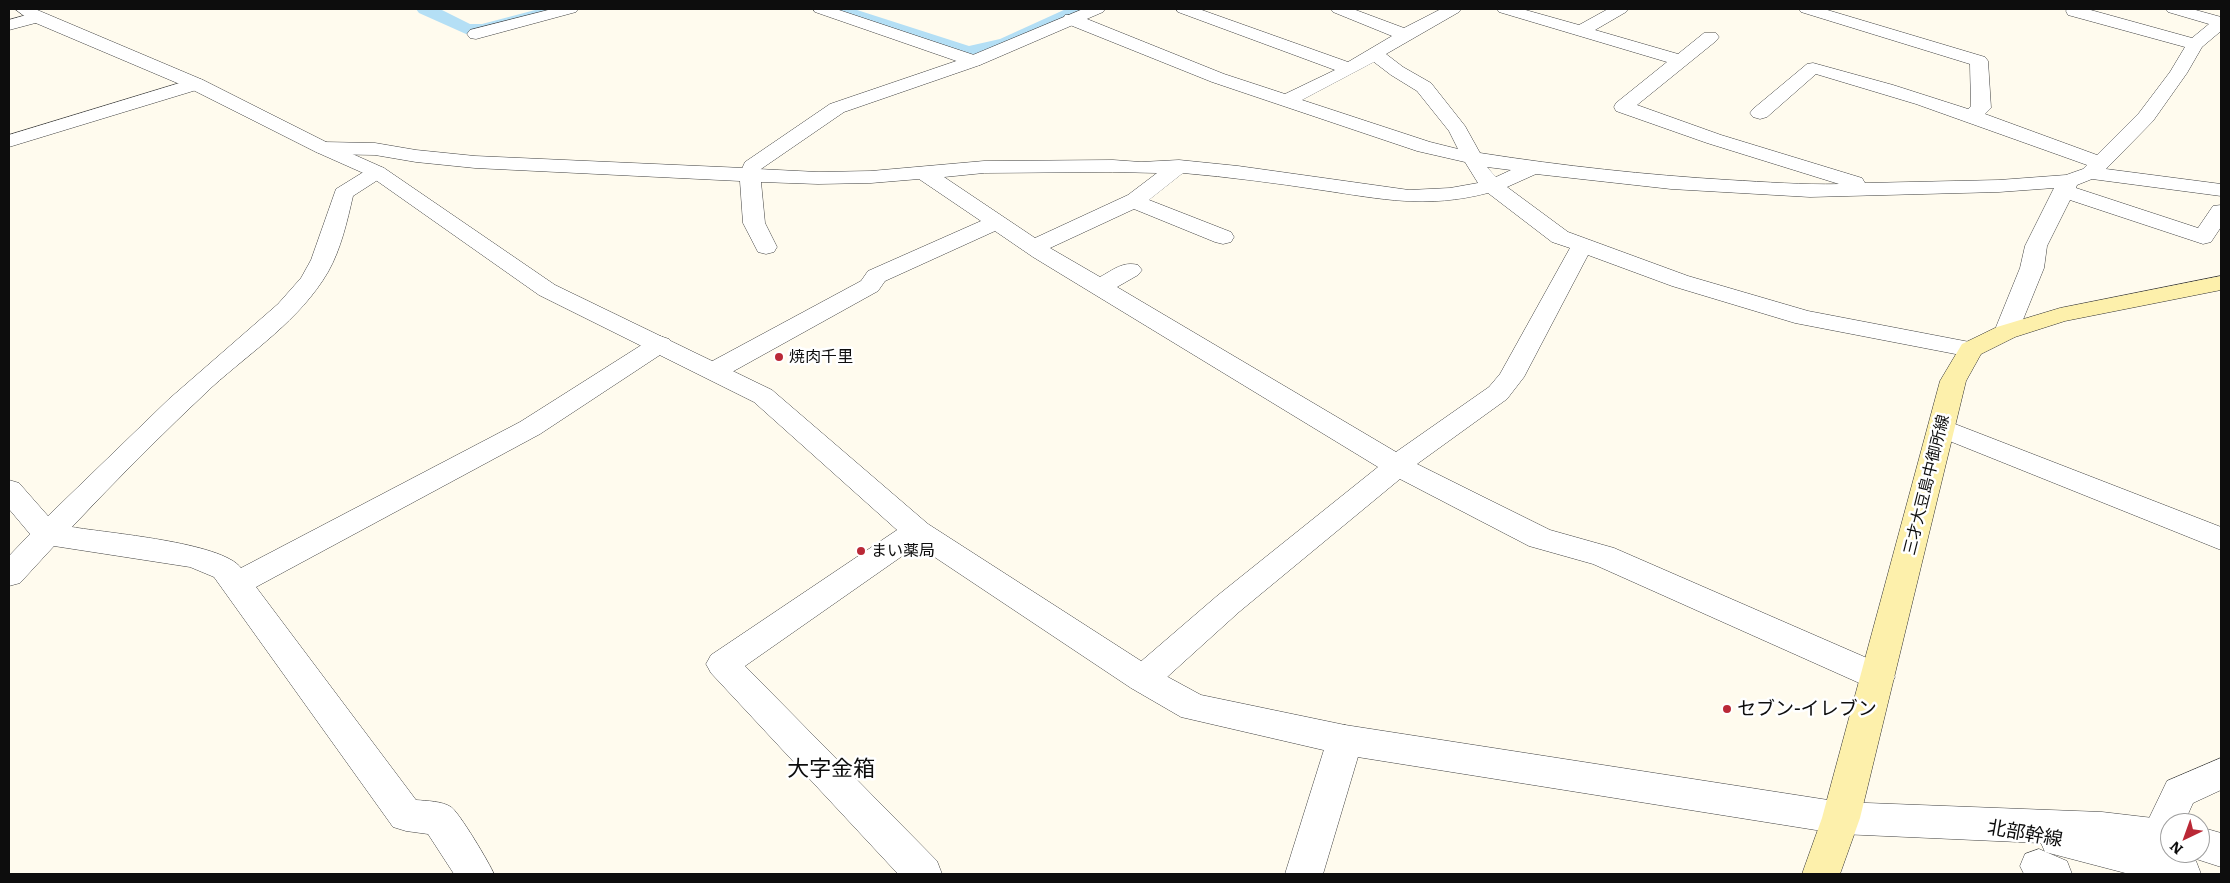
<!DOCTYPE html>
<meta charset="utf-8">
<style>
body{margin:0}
#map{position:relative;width:2230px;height:883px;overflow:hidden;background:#fffbee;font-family:Literata,serif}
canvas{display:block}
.frame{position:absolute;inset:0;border:10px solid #0d0d0d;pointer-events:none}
.north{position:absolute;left:2160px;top:813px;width:50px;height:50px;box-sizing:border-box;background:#fff;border:1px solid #9e9e9e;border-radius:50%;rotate:222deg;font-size:14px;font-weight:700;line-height:20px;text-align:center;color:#0d0d0d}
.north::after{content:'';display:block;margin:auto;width:18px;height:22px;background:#ba2836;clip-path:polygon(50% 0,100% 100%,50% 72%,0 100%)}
</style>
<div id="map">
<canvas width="2230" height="883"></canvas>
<div class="frame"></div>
<div class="north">N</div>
</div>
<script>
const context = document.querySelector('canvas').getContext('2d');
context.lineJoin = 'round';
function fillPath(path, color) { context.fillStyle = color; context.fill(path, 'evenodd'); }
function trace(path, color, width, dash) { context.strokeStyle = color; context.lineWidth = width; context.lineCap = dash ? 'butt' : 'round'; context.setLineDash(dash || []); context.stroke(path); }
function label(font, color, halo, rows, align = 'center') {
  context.font = font + ' Literata,"Noto Sans JP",serif'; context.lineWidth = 5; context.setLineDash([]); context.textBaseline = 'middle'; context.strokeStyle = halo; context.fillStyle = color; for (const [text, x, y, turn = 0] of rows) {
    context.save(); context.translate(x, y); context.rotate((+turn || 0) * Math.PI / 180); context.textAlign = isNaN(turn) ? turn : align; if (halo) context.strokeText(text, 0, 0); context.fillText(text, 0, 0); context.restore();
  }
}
fillPath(new Path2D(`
 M 416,9 L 440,9 L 470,24 L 482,24 L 539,9 L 567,9 L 564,13 L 482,34 L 466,34 L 419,13 Z
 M 828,9 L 854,9 L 969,46 L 1000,39 L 1066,9 L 1079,9 L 1082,12 L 1079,16 L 1013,47 L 968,58 L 831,13 Z`), '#b4dff5');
const minor = new Path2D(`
 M 552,9 L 578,9 L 576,12 L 476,39 L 470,38 L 467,34 L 470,30 Z
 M 813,9 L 836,9 L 980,57 L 983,61 L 980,65 L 974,66 L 968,65 L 815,12 Z
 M 1176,9 L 1199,9 L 1348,62 L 1392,36 L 1333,12 L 1331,9 L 1353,9 L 1404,28 L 1441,9 L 1461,9 L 1459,12 L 1386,54 L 1403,67 L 1431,83 L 1465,126 L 1480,153 C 1563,166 1646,175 1729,180 C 1766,182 1803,185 1839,184 L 1707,143 L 1616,111 L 1614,107 L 1616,103 L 1667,62 L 1499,12 L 1497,9 L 1522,9 L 1579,25 L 1608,9 L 1628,9 L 1626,12 L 1595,30 L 1678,54 L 1704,33 L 1716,33 L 1719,37 L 1716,41 L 1637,105 L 1721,135 L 1862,178 L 1865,183 L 1999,180 L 2066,175 L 2083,169 L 2087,165 L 1916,104 L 1816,74 L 1767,117 L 1760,119 L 1753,117 L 1750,113 L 1753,109 L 1807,64 L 1813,63 L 1893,85 L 1968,109 L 1971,106 L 1970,64 L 1801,12 L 1799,9 L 1824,9 L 1985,57 L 1988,61 L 1991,108 L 1985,114 L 2097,155 L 2139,113 L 2170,72 L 2185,47 L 2068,15 L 2066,11 L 2067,9 L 2087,9 L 2192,38 L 2209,24 L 2168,12 L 2166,9 L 2192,9 L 2221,17 L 2221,31 L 2202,47 L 2187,73 L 2153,121 L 2106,169 L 2221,184 L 2221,196 L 2092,179 L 2077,185 L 2076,188 L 2198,228 L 2213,206 L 2221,205 L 2221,227 L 2211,242 L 2203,244 L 2070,200 L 2047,246 L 2044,268 L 2018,332 L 2015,337 L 2006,339 L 1997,337 L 1994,332 L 2020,268 L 2025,246 L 2054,188 L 1999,192 L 1810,197 L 1671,189 L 1536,174 L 1507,187 L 1568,232 L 1688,276 L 1808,311 L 1980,344 L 1984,349 L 1980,354 L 1971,357 L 1795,323 L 1672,286 L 1588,255 L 1524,377 L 1507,399 L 1417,464 L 1550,530 L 1614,548 L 1890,668 L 1895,677 L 1890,686 L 1878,690 L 1866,686 L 1593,564 L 1529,546 L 1400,479 L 1239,612 L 1155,688 L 1143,692 L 1131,688 L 1126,679 L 1131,670 L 1217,596 L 1378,467 L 1033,257 L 995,231 L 885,281 L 878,291 L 723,377 L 714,379 L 705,377 L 701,371 L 705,365 L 861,281 L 868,271 L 981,221 L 919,179 L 871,183 L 818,184 L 761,182 L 765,223 L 777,247 L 774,252 L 766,254 L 758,252 L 743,223 L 740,181 L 475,168 L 416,162 L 375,155 L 323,154 L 316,152 L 313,148 L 316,144 L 323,142 L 375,143 L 416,150 L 475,156 L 744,168 L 750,167 L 758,169 L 818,172 L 871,171 L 984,161 L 1113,160 L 1141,162 L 1179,160 L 1238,166 L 1409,190 L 1450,188 L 1478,183 L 1465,162 L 1417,151 L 1212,82 L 1065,23 L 1063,19 L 1065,15 L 1077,15 L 1224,74 L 1285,94 L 1335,70 L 1178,12 ZM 1374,62 L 1391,75 L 1417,91 L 1449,131 L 1458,149 L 1430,142 L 1302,100 ZM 1487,167 L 1511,170 L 1496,177 ZM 1113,172 L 1157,173 L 1128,195 L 1035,238 L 944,177 L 984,173 ZM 1183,173 C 1229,177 1275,183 1321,190 C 1382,199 1426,209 1488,193 L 1552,242 L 1570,248 L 1500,374 L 1489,387 L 1396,452 L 1117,287 L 1138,275 L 1142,270 L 1138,265 C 1123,261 1113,270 1100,277 L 1050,248 L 1134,209 L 1215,242 L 1223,244 L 1231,242 L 1234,237 L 1231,232 L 1149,200 Z
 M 37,12 L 43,13 L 45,17 L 43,21 L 9,30 L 9,20 Z
 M 196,78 L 203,80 L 205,84 L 203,88 L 9,147 L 9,135 Z
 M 377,166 L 384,168 L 387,172 L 384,176 L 353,196 C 347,222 341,249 328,272 C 300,320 252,351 212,387 C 164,432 117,479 72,527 C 106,533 222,542 241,568 L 520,422 L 651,339 L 660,336 L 669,339 L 673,344 L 669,349 L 540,434 L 256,587 L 416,800 C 427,801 442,801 451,807 C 459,812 490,864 494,874 L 454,874 L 428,834 L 406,831 L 393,827 L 214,577 L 190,567 L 54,546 L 20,583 L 9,586 L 9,556 L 30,534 L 9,509 L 9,480 L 19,483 L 48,516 L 169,399 L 278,304 L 301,278 L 311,260 L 336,189 L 370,168 Z
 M 1942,419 L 2221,527 L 2221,550 L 1932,434 L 1928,428 L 1932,422 Z
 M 917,520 L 928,524 L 932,531 L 928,538 L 745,666 L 937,861 L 942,874 L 898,874 L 711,673 L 706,664 L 711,655 L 906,524 Z
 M 1345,725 L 1357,730 L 1363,740 L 1323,874 L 1285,874 L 1327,740 L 1333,730 Z
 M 2221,758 L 2221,790 L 2193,803 L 2184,823 L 2170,823 L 2170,848 L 2160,852 L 2147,847 L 2141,835 L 2167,781 Z
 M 2039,849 L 2067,861 L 2072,874 L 2024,874 L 2020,866 L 2025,854 Z`);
const tertiary = new Path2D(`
 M 15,9 L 35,9 L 203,80 L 330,144 L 384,168 L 555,285 L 772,390 L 928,524 L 1155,670 L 1201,695 L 1345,725 L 1841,802 L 2102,812 L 2170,820 L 2178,823 L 2170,823 L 2170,853 L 2196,861 L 2201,874 L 2129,874 L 2045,852 L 2041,843 L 1841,834 L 1345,755 L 1181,717 L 1131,688 L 906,538 L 754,402 L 539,295 L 370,176 L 316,152 L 189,88 L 31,21 Z
 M 1083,9 L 1105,9 L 1103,12 L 980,65 L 844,112 L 761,169 L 757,177 L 750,179 L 743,177 L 740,173 L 745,162 L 830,104 L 968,57 Z
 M 2200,827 L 2221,833 L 2221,867 L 2187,856 L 2185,853 L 2200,853 Z`);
const secondary = new Path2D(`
 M 2221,276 L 2221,290 L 2065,321 L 2015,337 L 1981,354 L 1966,381 L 1860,818 L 1840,874 L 1802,874 L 1822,818 L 1940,381 L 1962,344 L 1997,327 L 2060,308 Z`);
trace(minor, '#404040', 1);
trace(tertiary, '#404040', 1);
trace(secondary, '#2f2f2f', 1);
fillPath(minor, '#fff');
fillPath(tertiary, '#fff');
fillPath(secondary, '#fdf0ab');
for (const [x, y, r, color] of [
 [779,357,5,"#ba2836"],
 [861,551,5,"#ba2836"],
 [1727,709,5,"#ba2836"]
]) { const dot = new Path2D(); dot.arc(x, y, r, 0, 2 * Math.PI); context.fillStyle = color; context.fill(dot); trace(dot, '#fff', 2); }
label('16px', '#0d0d0d', '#fff', [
 ["焼肉千里",789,357],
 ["まい薬局",871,551]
], 'left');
label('16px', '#0d0d0d', '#fff', [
 ["三才大豆島中御所線",1927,485,-76]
]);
label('19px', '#0d0d0d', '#fff', [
 ["セブン-イレブン",1737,709]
], 'left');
label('19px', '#0d0d0d', '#fff', [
 ["北部幹線",2025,834,10]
]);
label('22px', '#0d0d0d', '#fff', [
 ["大字金箱",831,770]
]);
</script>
